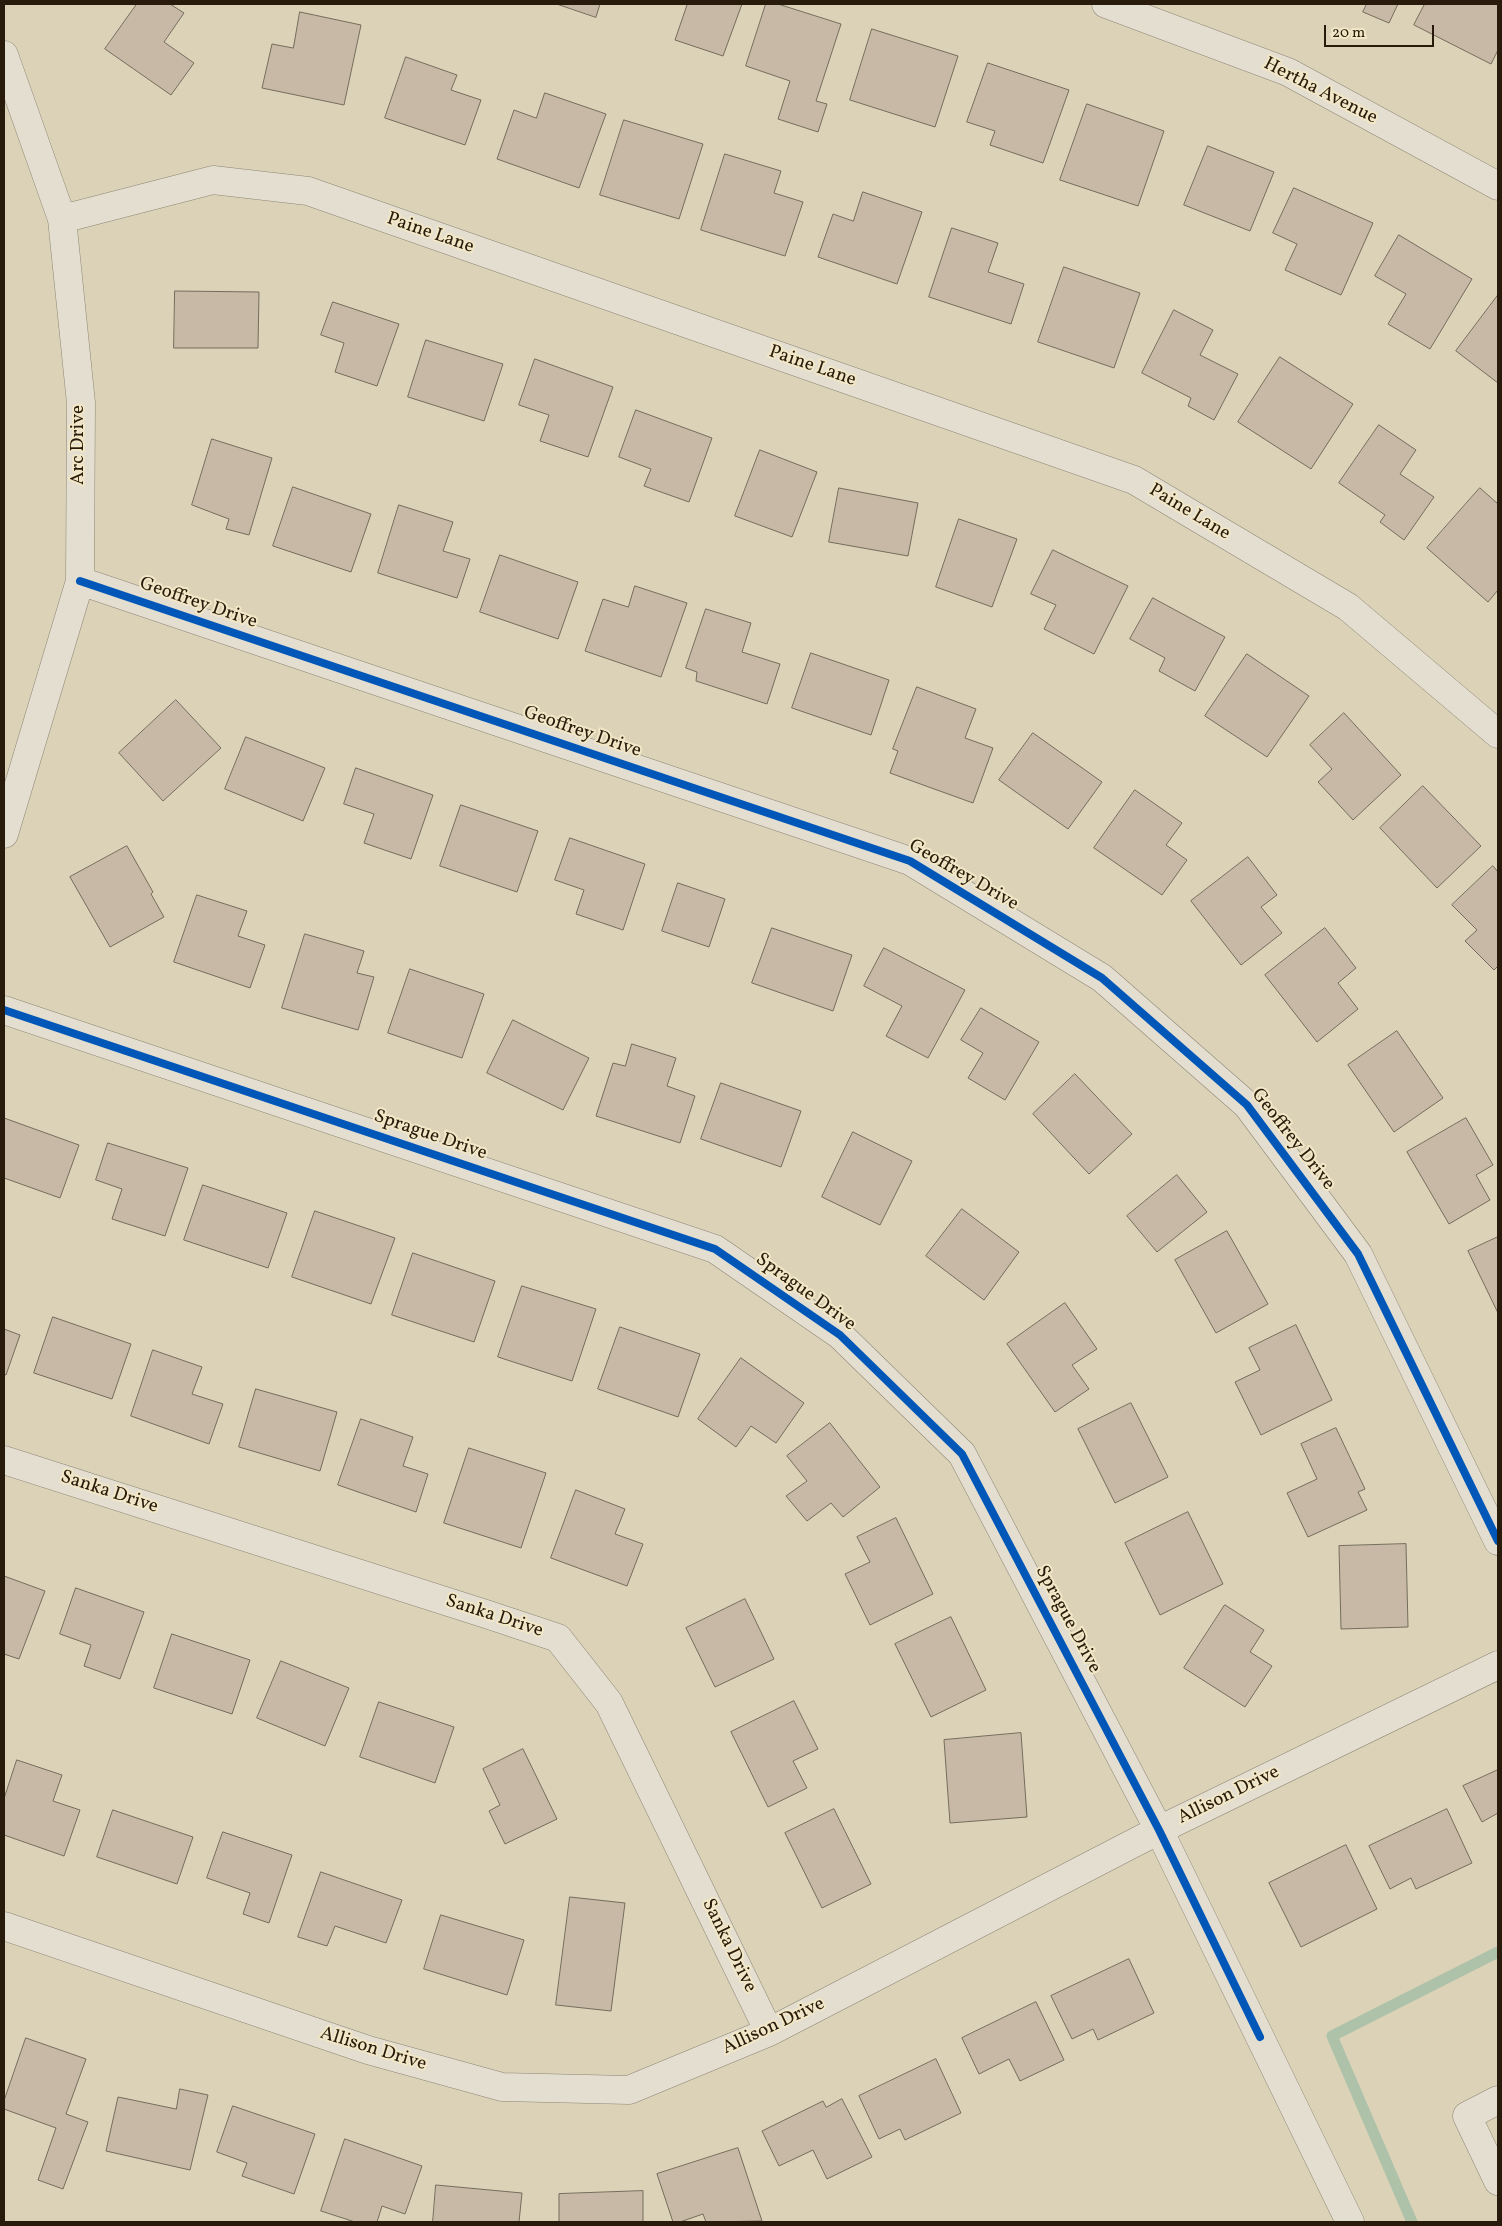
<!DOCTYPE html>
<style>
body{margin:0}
#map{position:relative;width:1502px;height:2226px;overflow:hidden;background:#dcd2b7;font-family:Vollkorn,serif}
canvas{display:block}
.frame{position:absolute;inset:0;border:5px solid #281b0b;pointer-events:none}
.scale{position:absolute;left:1324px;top:25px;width:110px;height:22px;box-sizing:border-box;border:2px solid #281b0b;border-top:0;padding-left:6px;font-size:15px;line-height:18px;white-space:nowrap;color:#281b0b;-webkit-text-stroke:4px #f2e7c6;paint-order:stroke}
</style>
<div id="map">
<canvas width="1502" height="2226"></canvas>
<div class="frame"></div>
<div class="scale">20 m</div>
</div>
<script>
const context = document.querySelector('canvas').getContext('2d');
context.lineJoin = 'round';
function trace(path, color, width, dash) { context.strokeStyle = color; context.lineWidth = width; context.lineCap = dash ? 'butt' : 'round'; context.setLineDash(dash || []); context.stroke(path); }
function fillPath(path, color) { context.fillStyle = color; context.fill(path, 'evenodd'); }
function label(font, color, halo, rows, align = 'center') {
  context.font = font + ' Vollkorn,serif'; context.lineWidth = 4; context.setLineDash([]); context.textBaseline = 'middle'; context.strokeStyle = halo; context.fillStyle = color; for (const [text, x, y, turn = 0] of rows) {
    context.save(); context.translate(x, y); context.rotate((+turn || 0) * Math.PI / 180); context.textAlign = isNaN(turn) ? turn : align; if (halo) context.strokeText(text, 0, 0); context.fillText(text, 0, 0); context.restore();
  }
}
trace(new Path2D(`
 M 1412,2222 L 1332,2036 L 1498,1952`), '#adc2a9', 11);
const building = new Path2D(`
 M 137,4 L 170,4 L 184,13 L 164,42 L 194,63 L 171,95 L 105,49 Z
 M 557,4 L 600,4 L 596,17 Z
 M 682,4 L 742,4 L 723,56 L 675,40 L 687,5 Z
 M 766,4 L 778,4 L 841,24 L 816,101 L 827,104 L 818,132 L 778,119 L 790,81 L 746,66 Z
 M 1367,4 L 1398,4 L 1389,23 L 1363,12 Z
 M 1425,4 L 1498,4 L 1498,50 L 1491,64 L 1414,25 Z
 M 300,12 L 361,25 L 344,105 L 262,88 L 272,44 L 293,48 Z
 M 872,29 L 958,56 L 935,127 L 850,100 Z
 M 406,57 L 457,75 L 451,90 L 481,100 L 465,145 L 385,118 Z
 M 988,63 L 1069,90 L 1043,163 L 990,145 L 995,131 L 967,122 Z
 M 545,93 L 606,114 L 579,188 L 497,159 L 514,110 L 536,118 Z
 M 1087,104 L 1164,131 L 1138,206 L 1060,180 Z
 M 624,120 L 703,144 L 679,219 L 600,195 Z
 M 1208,146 L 1274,172 L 1250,231 L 1184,205 Z
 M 725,154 L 781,171 L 774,193 L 803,202 L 785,256 L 701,230 Z
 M 1294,188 L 1373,223 L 1341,295 L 1285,270 L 1297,244 L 1273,233 Z
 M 863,192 L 922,212 L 897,284 L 818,257 L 833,214 L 853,221 Z
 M 952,228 L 998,243 L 988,272 L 1024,284 L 1011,324 L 929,297 Z
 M 1399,235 L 1472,279 L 1430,349 L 1388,324 L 1406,294 L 1375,276 Z
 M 1064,267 L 1140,293 L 1114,368 L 1038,342 Z
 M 175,291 L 259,292 L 258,348 L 174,348 Z
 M 1498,295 L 1498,383 L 1456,351 Z
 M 333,302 L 399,324 L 377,386 L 335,372 L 344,343 L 321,335 Z
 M 1174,310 L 1213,330 L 1200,355 L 1238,374 L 1214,420 L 1188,406 L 1191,398 L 1142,373 Z
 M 426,340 L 503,364 L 484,421 L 408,397 Z
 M 1280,357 L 1353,404 L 1311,469 L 1238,422 Z
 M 535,359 L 613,387 L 588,457 L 540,441 L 549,415 L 519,405 Z
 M 636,410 L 712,438 L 689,502 L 644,486 L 651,469 L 619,457 Z
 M 1379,425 L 1416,450 L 1400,474 L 1434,497 L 1404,540 L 1380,522 L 1385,515 L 1339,483 Z
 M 212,439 L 272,458 L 249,535 L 226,529 L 229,519 L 192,505 Z
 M 760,450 L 817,472 L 792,537 L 735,516 Z
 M 293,487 L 371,514 L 351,572 L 273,546 Z
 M 839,488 L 918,503 L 908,556 L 829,542 Z
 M 1480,488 L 1498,504 L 1498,590 L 1488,602 L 1427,548 Z
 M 399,505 L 453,522 L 443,551 L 470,559 L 457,598 L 378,573 Z
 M 959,519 L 1017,539 L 992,607 L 936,587 Z
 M 1053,550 L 1128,586 L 1094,654 L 1044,629 L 1056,605 L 1031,594 Z
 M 500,555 L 578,582 L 558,639 L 480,612 Z
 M 635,586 L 687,603 L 661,677 L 585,651 L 603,599 L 628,607 Z
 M 1153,598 L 1225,637 L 1195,691 L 1159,671 L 1165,658 L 1130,639 Z
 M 706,609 L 751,623 L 742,652 L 780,664 L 767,704 L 696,681 L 697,672 L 686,668 Z
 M 811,653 L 889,680 L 871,735 L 792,708 Z
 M 1247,654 L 1309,696 L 1267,757 L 1205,716 Z
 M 917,687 L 976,709 L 965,738 L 993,748 L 973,803 L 890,773 L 898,751 L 893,749 Z
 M 176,700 L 221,748 L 163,801 L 119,753 Z
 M 1344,713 L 1401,775 L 1353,820 L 1318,782 L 1332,769 L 1310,745 Z
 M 1033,733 L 1102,782 L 1068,829 L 999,780 Z
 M 246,737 L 325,768 L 303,821 L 225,789 Z
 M 356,768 L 433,795 L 411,859 L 364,843 L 374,814 L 344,804 Z
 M 1423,786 L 1481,846 L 1437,888 L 1380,828 Z
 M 1135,790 L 1182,823 L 1166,845 L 1187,860 L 1162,895 L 1094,848 Z
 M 461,805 L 538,831 L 517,892 L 440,866 Z
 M 570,838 L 645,864 L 623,930 L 576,914 L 584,890 L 555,880 Z
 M 127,846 L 153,892 L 151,894 L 164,917 L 110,947 L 70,877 Z
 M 1248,857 L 1277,895 L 1261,907 L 1282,933 L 1241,965 L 1191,901 Z
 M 1493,866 L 1498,872 L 1498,966 L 1494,970 L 1465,941 L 1477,930 L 1452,905 Z
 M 678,883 L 725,899 L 709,947 L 662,931 Z
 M 197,895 L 247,911 L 238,936 L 265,945 L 250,988 L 174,962 Z
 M 772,928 L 852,955 L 833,1011 L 752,983 Z
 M 1325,928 L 1356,968 L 1338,983 L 1358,1009 L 1317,1042 L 1265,975 Z
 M 305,934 L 364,951 L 357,973 L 374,977 L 358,1030 L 282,1008 Z
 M 884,948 L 965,990 L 928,1058 L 886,1036 L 902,1006 L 864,986 Z
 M 410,969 L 484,994 L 462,1058 L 388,1033 Z
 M 981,1008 L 1039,1042 L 1005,1100 L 968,1078 L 983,1053 L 961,1040 Z
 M 513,1020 L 589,1058 L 563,1110 L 487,1073 Z
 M 1397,1031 L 1443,1098 L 1394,1132 L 1348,1065 Z
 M 632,1044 L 676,1058 L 667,1086 L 695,1096 L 680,1143 L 596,1116 L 613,1063 L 625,1066 Z
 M 1075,1074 L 1132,1134 L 1089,1174 L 1033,1114 Z
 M 721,1083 L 801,1111 L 781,1167 L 701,1139 Z
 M 4,1118 L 79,1145 L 60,1198 L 4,1178 Z
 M 1466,1118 L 1493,1165 L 1476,1175 L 1490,1200 L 1449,1224 L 1407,1152 Z
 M 853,1132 L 912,1161 L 880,1225 L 822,1197 Z
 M 108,1143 L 188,1168 L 165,1236 L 112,1219 L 122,1189 L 96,1180 Z
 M 1177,1175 L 1207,1212 L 1157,1252 L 1127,1216 Z
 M 203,1185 L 287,1213 L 268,1268 L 184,1240 Z
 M 962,1209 L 1019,1252 L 984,1300 L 926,1256 Z
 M 315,1211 L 395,1238 L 371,1304 L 292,1277 Z
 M 1227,1231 L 1268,1304 L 1216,1333 L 1175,1260 Z
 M 1498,1237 L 1498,1313 L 1468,1251 Z
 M 413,1253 L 495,1281 L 474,1342 L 392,1315 Z
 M 522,1286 L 596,1309 L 572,1381 L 498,1357 Z
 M 1065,1303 L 1097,1349 L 1072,1365 L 1089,1389 L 1055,1412 L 1007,1344 Z
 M 53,1317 L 131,1344 L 112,1399 L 34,1373 Z
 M 1296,1325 L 1332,1400 L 1261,1435 L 1235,1382 L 1260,1370 L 1249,1348 Z
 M 620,1327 L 700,1354 L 678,1417 L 598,1389 Z
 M 4,1329 L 20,1335 L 6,1375 L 4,1374 Z
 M 153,1350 L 202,1367 L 192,1394 L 223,1404 L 209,1444 L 131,1416 Z
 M 741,1358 L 804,1403 L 776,1443 L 751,1426 L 736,1447 L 698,1419 Z
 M 256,1389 L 337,1412 L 320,1471 L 239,1447 Z
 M 1131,1403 L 1168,1477 L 1115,1503 L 1078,1429 Z
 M 361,1419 L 413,1437 L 403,1466 L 428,1474 L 416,1512 L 338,1485 Z
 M 830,1423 L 880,1487 L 843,1517 L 831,1503 L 807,1521 L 786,1496 L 807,1481 L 787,1456 Z
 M 1336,1428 L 1365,1489 L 1358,1492 L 1367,1510 L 1308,1537 L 1287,1493 L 1317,1479 L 1301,1444 Z
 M 469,1448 L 546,1473 L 521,1548 L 444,1523 Z
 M 576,1490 L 625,1509 L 615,1534 L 643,1544 L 627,1586 L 551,1558 Z
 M 1188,1512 L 1223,1584 L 1160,1615 L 1125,1543 Z
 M 896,1518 L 933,1594 L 870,1625 L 845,1574 L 870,1562 L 857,1537 Z
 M 1406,1544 L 1408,1627 L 1341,1629 L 1339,1546 Z
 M 4,1576 L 45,1591 L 19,1659 L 4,1654 Z
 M 76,1588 L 144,1612 L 120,1679 L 84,1666 L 91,1645 L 60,1634 Z
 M 745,1599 L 774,1659 L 715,1687 L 686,1628 Z
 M 1225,1605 L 1264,1630 L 1250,1652 L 1272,1666 L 1245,1707 L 1184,1668 Z
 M 951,1617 L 986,1690 L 931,1717 L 895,1644 Z
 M 172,1634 L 250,1660 L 232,1714 L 154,1688 Z
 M 281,1661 L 349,1688 L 325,1746 L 257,1718 Z
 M 794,1701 L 818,1749 L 793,1761 L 807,1788 L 768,1807 L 731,1732 Z
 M 379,1702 L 454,1727 L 435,1783 L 360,1757 Z
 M 1021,1733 L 1027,1817 L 950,1823 L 944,1740 Z
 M 523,1749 L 557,1819 L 505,1844 L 489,1811 L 500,1805 L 483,1769 Z
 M 17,1760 L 62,1775 L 53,1801 L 80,1810 L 64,1856 L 4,1835 L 4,1799 Z
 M 1498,1770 L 1498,1813 L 1482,1822 L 1463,1786 Z
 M 834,1809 L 871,1884 L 822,1908 L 785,1833 Z
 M 1447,1809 L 1472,1863 L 1416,1889 L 1411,1878 L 1390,1889 L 1369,1846 Z
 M 113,1810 L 193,1837 L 177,1884 L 97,1857 Z
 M 223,1832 L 292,1855 L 269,1923 L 243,1914 L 250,1893 L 207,1878 Z
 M 1346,1845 L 1377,1909 L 1301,1947 L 1269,1883 Z
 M 321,1872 L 402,1900 L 386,1943 L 335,1926 L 327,1946 L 298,1937 Z
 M 570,1897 L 625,1903 L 611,2011 L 556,2005 Z
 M 441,1915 L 524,1940 L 507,1995 L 424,1969 Z
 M 1129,1959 L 1154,2013 L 1098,2040 L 1093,2029 L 1072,2039 L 1051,1996 Z
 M 1036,2002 L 1064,2060 L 1020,2081 L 1009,2059 L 979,2074 L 962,2038 Z
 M 26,2038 L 86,2059 L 66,2114 L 88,2122 L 63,2189 L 38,2180 L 56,2128 L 4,2109 L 4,2101 Z
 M 936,2059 L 961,2113 L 905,2140 L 900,2129 L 879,2139 L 859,2096 Z
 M 180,2089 L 208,2095 L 190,2170 L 106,2151 L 118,2097 L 176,2109 Z
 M 842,2099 L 872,2157 L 827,2179 L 813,2150 L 779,2166 L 762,2131 L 823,2101 L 826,2107 Z
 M 233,2106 L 315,2134 L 294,2194 L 242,2176 L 247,2163 L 217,2152 Z
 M 345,2139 L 422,2166 L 405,2214 L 382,2206 L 377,2222 L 355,2222 L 321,2211 Z
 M 738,2148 L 762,2221 L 706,2222 L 703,2214 L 680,2222 L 673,2222 L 657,2174 Z
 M 436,2185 L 522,2193 L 519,2222 L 433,2222 Z
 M 643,2191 L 643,2222 L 559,2222 L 559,2194 Z`);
fillPath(building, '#c7b9a5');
trace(building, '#746d5d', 1);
const minor = new Path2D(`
 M 1106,4 L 1288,72 L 1498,186
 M 4,55 L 62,219 L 81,403 L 80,581 L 4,834
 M 62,219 L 213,180 L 308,191 L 1134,480 L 1348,607 L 1498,734
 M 80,581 L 910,861 L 1102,978 L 1247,1105 L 1358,1254 L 1498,1541
 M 4,1010 L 715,1249 L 840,1335 L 962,1454 L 1159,1830 L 1350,2222
 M 4,1460 L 489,1615 L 558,1638 L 609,1703 L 769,2032
 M 4,1926 L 368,2050 L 502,2087 L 629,2090 L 769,2032 L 1159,1830 L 1498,1665
 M 1498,2100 L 1467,2116 L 1498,2181`);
trace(minor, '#8d8675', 29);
trace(minor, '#e3ded0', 28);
trace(new Path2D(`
 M 80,581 L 910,861 L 1102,978 L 1247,1105 L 1358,1254 L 1498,1541
 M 4,1010 L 715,1249 L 840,1335 L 962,1454 L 1159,1830 L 1260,2037`), '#0057b8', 8);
label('19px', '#281b0b', '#f2e7c6', [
 ["Hertha Avenue",1320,92,27],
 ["Paine Lane",430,234,19],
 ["Paine Lane",812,367,19],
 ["Arc Drive",80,445,-90],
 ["Paine Lane",1189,513,31],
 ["Geoffrey Drive",198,604,19],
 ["Geoffrey Drive",582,733,19],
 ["Geoffrey Drive",963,876,30],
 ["Sprague Drive",430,1136,19],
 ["Geoffrey Drive",1292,1140,52],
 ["Sprague Drive",805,1293,36],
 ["Sanka Drive",109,1493,18],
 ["Sanka Drive",494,1617,18],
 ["Sprague Drive",1067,1620,62],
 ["Allison Drive",1229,1796,-26],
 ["Sanka Drive",728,1946,64],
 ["Allison Drive",774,2027,-25],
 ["Allison Drive",373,2050,17]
]);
</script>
